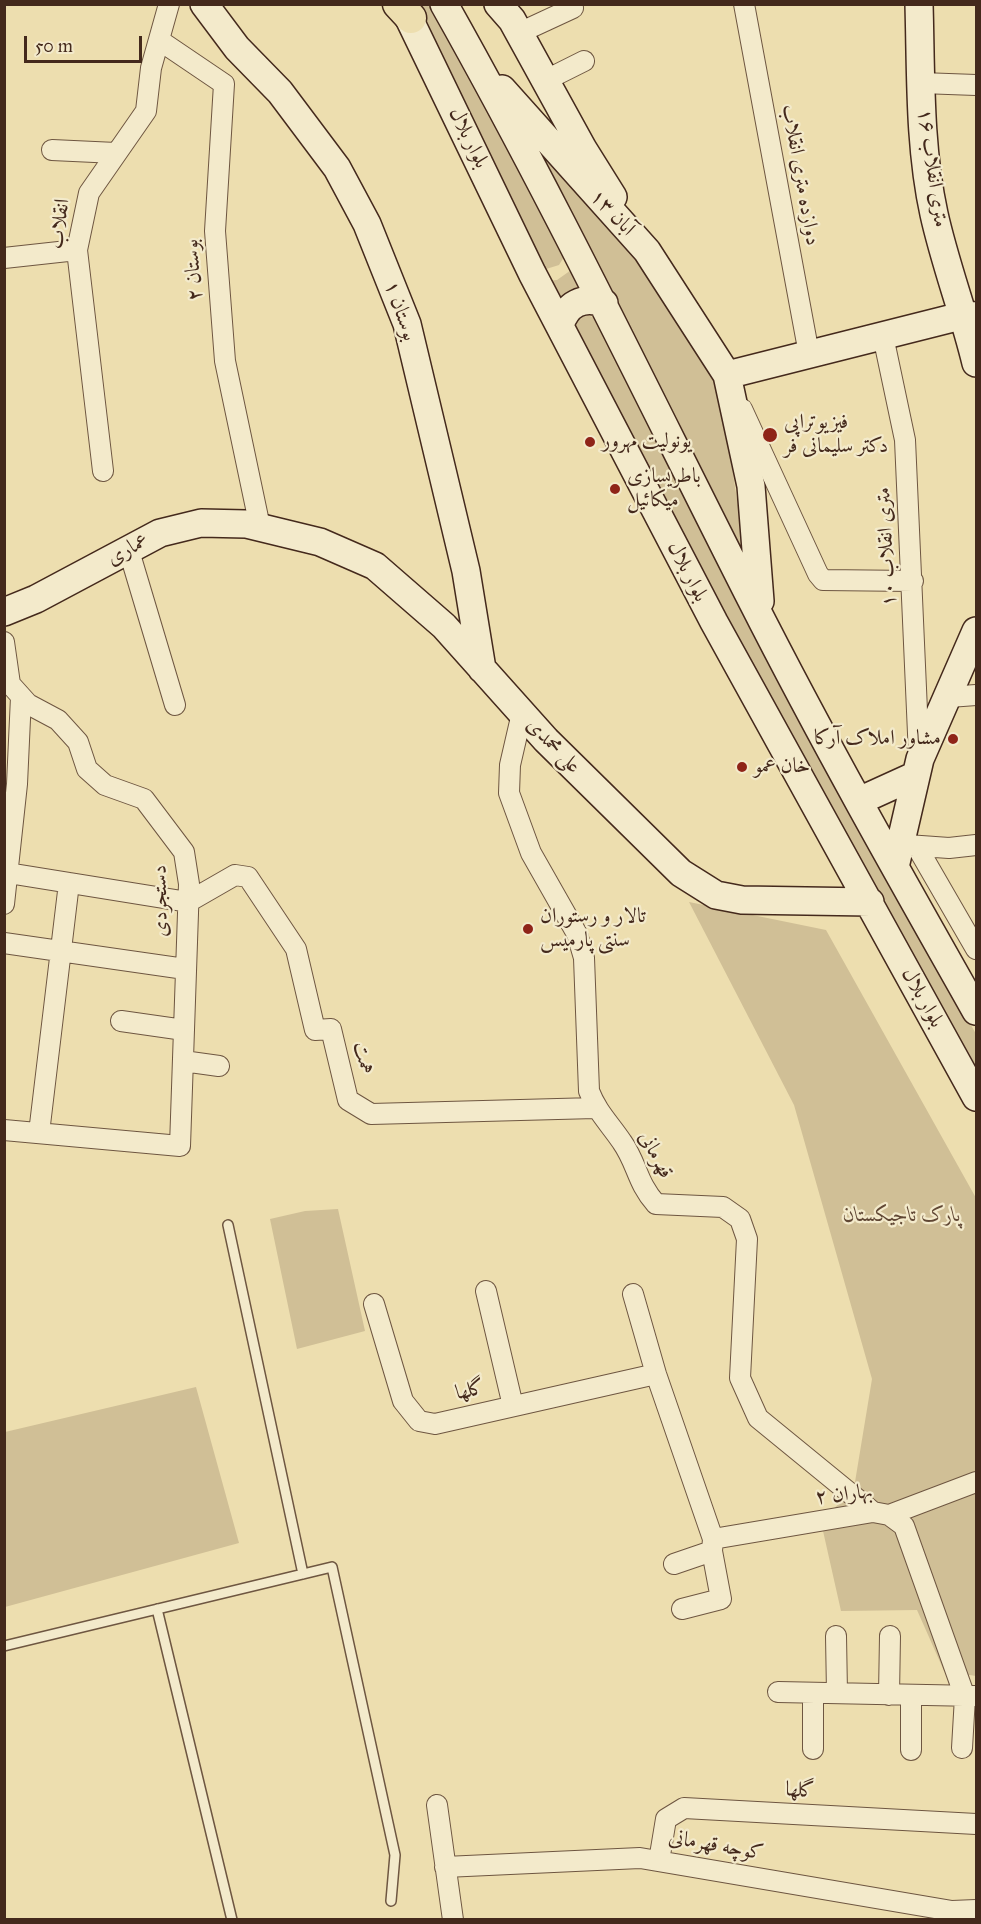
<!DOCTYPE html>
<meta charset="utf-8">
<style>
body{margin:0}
#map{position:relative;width:981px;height:1924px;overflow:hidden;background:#eddeaf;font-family:"IM FELL Great Primer",serif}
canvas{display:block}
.frame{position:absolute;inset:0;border:6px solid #44291c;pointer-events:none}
.scale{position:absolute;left:24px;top:36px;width:118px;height:27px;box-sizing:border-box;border:3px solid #44291c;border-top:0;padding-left:8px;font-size:18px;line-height:21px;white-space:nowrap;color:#44291c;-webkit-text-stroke:4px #f3eacb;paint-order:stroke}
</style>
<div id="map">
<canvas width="981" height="1924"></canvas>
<div class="frame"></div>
<div class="scale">50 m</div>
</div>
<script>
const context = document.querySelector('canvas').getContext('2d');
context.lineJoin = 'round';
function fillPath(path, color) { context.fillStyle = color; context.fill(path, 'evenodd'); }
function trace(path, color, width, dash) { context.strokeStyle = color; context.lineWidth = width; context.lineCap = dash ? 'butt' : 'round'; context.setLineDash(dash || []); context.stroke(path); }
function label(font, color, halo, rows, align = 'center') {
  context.font = font + ' "IM FELL Great Primer",Amiri,serif'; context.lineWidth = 4.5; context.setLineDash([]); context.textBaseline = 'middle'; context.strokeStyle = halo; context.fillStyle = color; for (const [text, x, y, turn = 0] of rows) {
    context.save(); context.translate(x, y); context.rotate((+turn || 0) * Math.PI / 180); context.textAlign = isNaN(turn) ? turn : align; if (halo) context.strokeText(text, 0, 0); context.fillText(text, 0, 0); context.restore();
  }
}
fillPath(new Path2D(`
 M 411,5 L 432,5 L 564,257 L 559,265 L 543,270 Z
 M 509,108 L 640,257 L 718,380 L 750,581 Z
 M 574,268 L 594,294 L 562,310 L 545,281 L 557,280 Z
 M 584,314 L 598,319 L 918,930 L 976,1034 L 976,1079 L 826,809 L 573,332 L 576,320 Z
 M 689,902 L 826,930 L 976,1198 L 976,1676 L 944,1671 L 917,1610 L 841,1611 L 821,1522 L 854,1488 L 872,1379 L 794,1105 Z
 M 338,1209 L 365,1331 L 297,1349 L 270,1219 L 305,1211 Z
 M 196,1387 L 239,1543 L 5,1607 L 5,1432 Z`), '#d0bf96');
const lane = new Path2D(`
 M 228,1225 L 303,1574
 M 157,1609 L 232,1920
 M 4,1646 L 332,1567 L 395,1855 L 391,1901`);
const street = new Path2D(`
 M 744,4 L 809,354
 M 519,33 L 573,8
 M 159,40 L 224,84 L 215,231 L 225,361 L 260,527
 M 546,80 L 584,61
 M 921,83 L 976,85
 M 52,150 L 116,153
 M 4,258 L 77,250
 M 883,336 L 905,440 L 919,756
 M 742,409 L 818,574 L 823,580 L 913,581
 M 103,471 L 77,250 L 89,193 L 146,111 L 151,68 L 169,4
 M 129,551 L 175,705
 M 4,642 L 10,684 L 28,704 L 58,720 L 78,742 L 87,769 L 105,785 L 144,799 L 184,852 L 189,884 L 180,1146 L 4,1130
 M 949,697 L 976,695
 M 522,713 L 510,765 L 509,793 L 531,853 L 577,934 L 584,958 L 589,1091 C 597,1112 610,1124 622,1142 C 637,1163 637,1183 656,1204 L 723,1207 L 740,1219 L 747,1239 L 740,1378 L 758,1418 L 873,1512
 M 907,845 L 949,848 L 976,845
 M 917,847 L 976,949
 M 8,873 L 188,902 L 235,875 L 248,877 L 296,949 L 315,1030 L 331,1029 L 348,1100 L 371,1114 L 595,1108
 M 4,904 L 17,784 L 21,697
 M 4,943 L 185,969
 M 121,1021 L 184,1030
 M 183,1061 L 219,1066
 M 39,1133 L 69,883
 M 486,1291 L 513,1406
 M 633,1294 L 656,1374 L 713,1539 L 712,1551 L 721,1599 L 682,1609
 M 374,1304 L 403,1401 L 419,1421 L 435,1424 L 656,1374
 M 889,1515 L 976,1482
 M 713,1539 L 873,1512 L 889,1515 L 904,1526 L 965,1697 L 962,1748
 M 674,1564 L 712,1551
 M 836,1636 L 837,1693
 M 778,1692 L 976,1696
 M 889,1695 L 890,1636
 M 813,1749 L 813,1693
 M 911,1750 L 911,1696
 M 437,1805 L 453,1920
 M 659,1861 L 666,1819 L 684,1808 L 976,1824
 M 445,1867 L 640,1858 L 952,1911 L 976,1910`);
const secondary = new Path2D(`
 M 204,4 L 237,48 L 280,92 L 337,168 L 367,224 L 407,324 L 466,571 L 482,669
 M 402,4 L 532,273 L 714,622 L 976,1097
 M 444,4 C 554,199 650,400 751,599 C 822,739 899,875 976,1011
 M 498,4 L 512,20 L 583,149 L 613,197
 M 919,4 C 921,73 919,146 934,214 C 945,264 964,313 976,363
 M 502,89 L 647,251 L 727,375 L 751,486 L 760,601
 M 560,325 C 567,304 582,296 604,303
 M 727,375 L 965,315 L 976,316
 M 4,612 L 36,599 L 160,533 L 201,523 L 246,524 L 320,542 L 375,566 L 444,626 L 546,740 L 681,873 L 716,895 L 742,900 L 870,902
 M 859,801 L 914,776
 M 895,867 L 920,759 L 976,631`);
const primary = new Path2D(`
 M 398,4 L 411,18`);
trace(lane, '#6e5641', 12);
trace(street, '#6e5641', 22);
trace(secondary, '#44291c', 30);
trace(primary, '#44291c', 33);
trace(lane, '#f3eacb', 9);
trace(street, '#f3eacb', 20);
trace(secondary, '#f3eacb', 27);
trace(primary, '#eddeaf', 30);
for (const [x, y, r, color] of [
 [770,435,8,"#8f2418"],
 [590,442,6,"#8f2418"],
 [615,489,6,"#8f2418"],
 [953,739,6,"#8f2418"],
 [742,767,6,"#8f2418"],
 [528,929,6,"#8f2418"]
]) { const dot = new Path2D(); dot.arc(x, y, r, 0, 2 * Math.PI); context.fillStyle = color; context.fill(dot); trace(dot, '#f3eacb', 2); }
label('21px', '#44291c', '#f3eacb', [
 ["بلوار بلال",468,138,64],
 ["۱۶ متری انقلاب",932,168,82],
 ["دوازده متری انقلاب",800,175,80],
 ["۱۳ آبان",612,213,47],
 ["انقلاب",60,224,-82],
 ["بوستان ۲",194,270,-94],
 ["بوستان ۱",400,311,71],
 ["۱۰ متری انقلاب",887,547,-93],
 ["عماری",128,550,-29],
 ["بلوار بلال",687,572,63],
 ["علی محمدی",553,746,46],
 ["دستجردی",161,901,-91],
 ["بلوار بلال",922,998,61],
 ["همت",363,1058,77],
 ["قهرمانی",655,1155,62],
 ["گلها",470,1391,-13],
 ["بهاران ۲",844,1495,-6],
 ["گلها",800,1791,4],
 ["کوچه قهرمانی",716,1846,10]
]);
label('21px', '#44291c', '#f3eacb', [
 ["فیزیوتراپی",784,423],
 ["دکتر سلیمانی فر",784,447],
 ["یونولیت مهرور",602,442],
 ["باطریسازی",627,477],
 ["میکائیل",627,501],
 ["مشاور املاک آرکا",941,739,"right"],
 ["خان عمو",754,767],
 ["تالار و رستوران",540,917],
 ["سنتی پارمیس",540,941]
], 'left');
label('italic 21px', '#604734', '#f3eacb', [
 ["پارک تاجیکستان",902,1216]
]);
</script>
